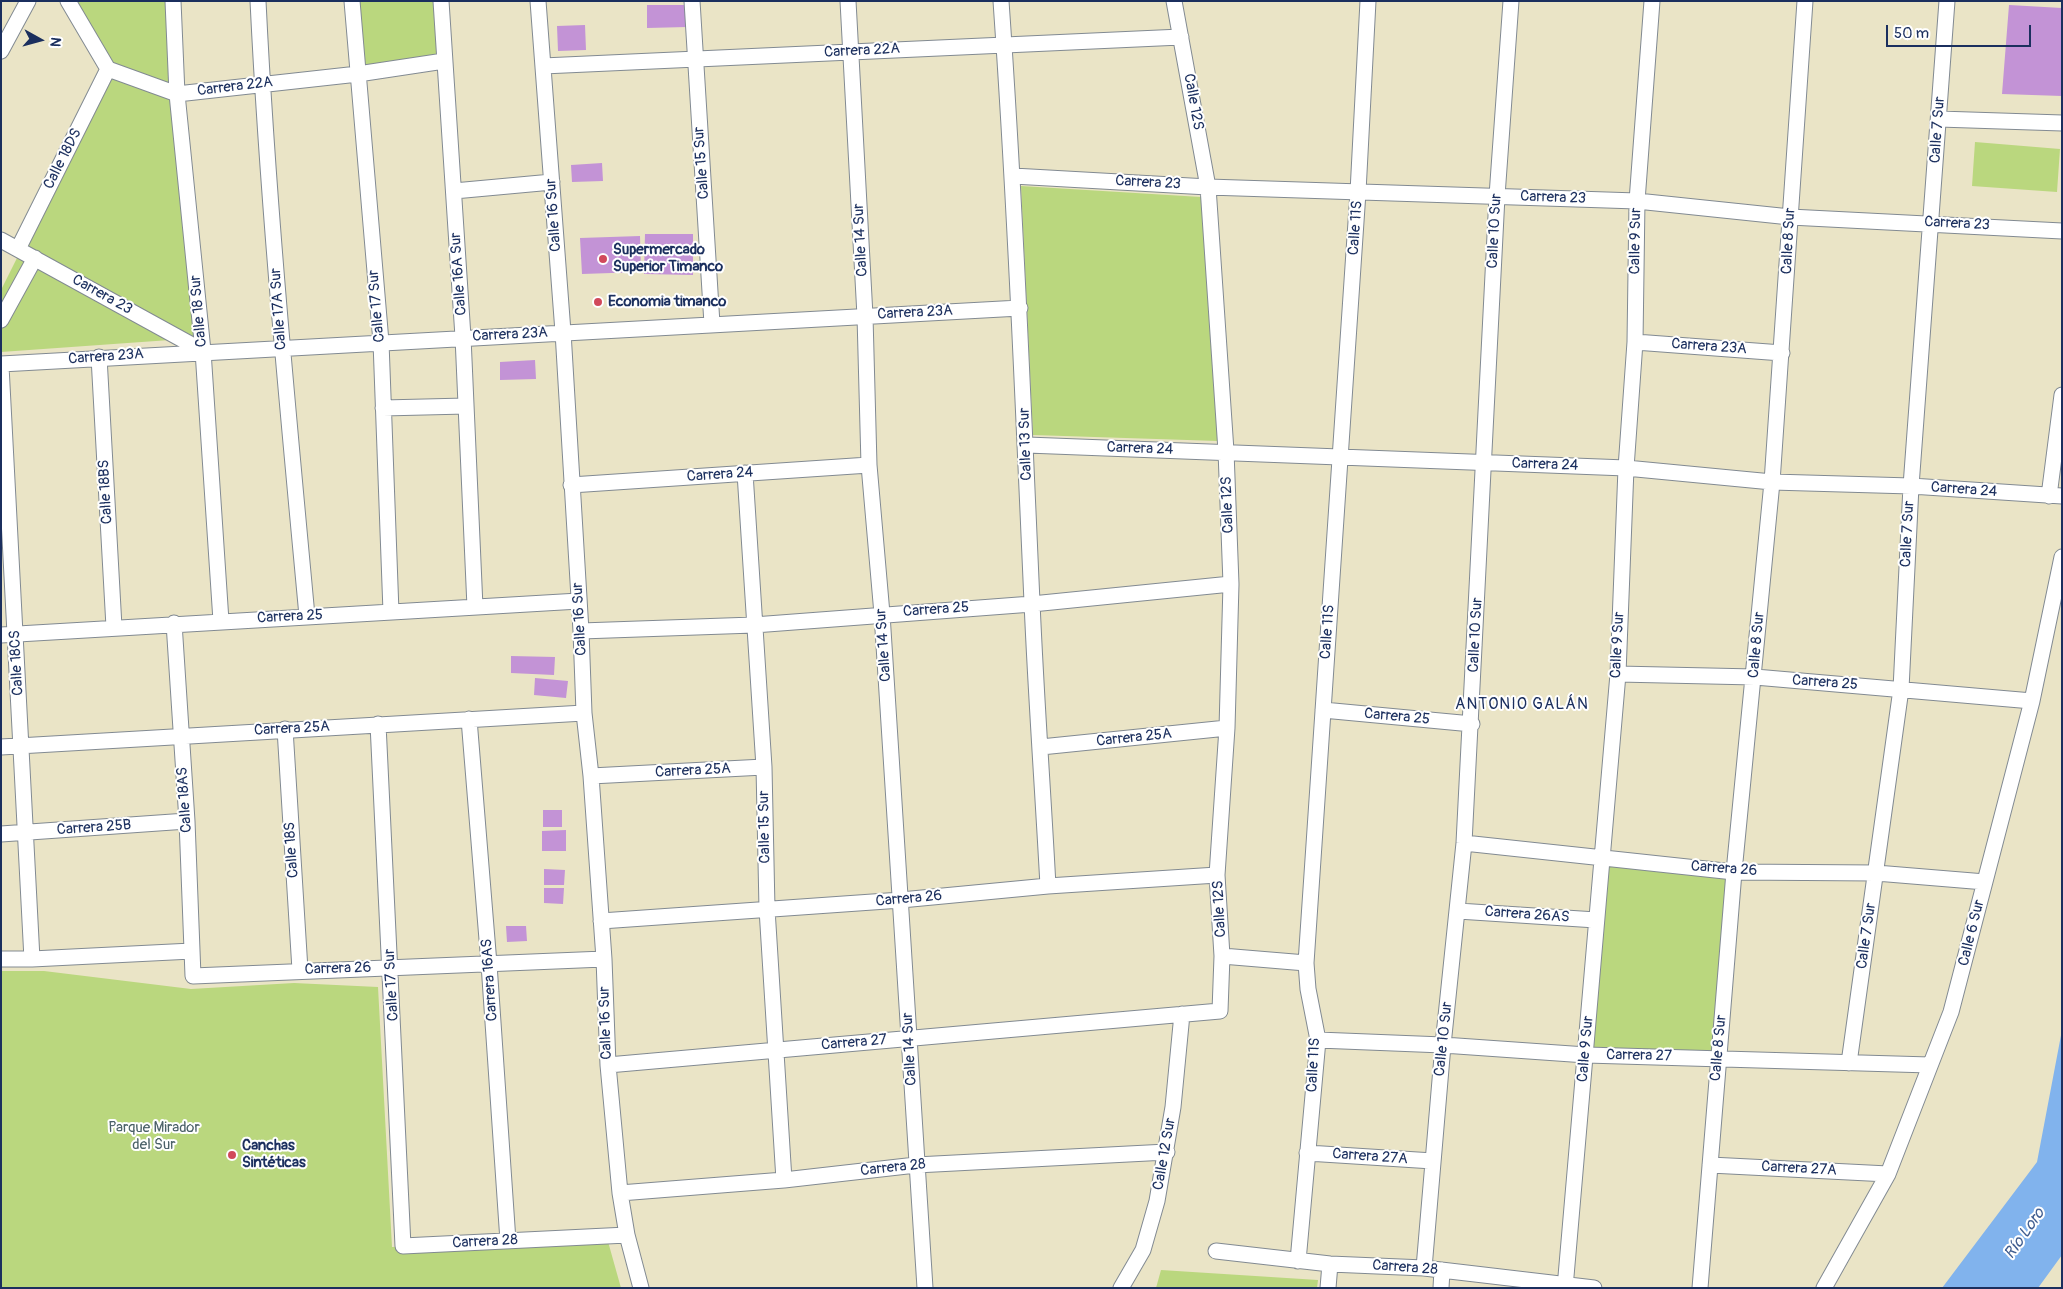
<!DOCTYPE html>
<meta charset="utf-8">
<style>
body{margin:0}
#map{position:relative;width:2063px;height:1289px;overflow:hidden;background:#eae4c6;font-family:Pangolin,sans-serif}
canvas{display:block}
.frame{position:absolute;inset:0;border:2px solid #1b2f5e;pointer-events:none}
.north{position:absolute;left:15px;top:15px;width:50px;height:50px;-webkit-text-stroke:4px #fff;paint-order:stroke;rotate:97deg;font-size:14px;font-weight:700;line-height:20px;text-align:center;color:#1b2f5e}
.north::after{content:'';display:block;margin:auto;width:18px;height:22px;background:#1b2f5e;clip-path:polygon(50% 0,100% 100%,50% 72%,0 100%)}
.scale{position:absolute;left:1886px;top:25px;width:145px;height:22px;box-sizing:border-box;border:2px solid #1b2f5e;border-top:0;padding-left:6px;font-size:15px;line-height:18px;white-space:nowrap;color:#1b2f5e;-webkit-text-stroke:4px #fff;paint-order:stroke}
</style>
<div id="map">
<canvas width="2063" height="1289"></canvas>
<div class="frame"></div>
<div class="north">N</div>
<div class="scale">50 m</div>
</div>
<script>
const context = document.querySelector('canvas').getContext('2d');
context.lineJoin = 'round';
function fillPath(path, color) { context.fillStyle = color; context.fill(path, 'evenodd'); }
function trace(path, color, width, dash) { context.strokeStyle = color; context.lineWidth = width; context.lineCap = dash ? 'butt' : 'round'; context.setLineDash(dash || []); context.stroke(path); }
function label(font, color, halo, rows, align = 'center') {
  context.font = font + ' Pangolin,sans-serif'; context.lineWidth = 4; context.setLineDash([]); context.textBaseline = 'middle'; context.strokeStyle = halo; context.fillStyle = color; for (const [text, x, y, turn = 0] of rows) {
    context.save(); context.translate(x, y); context.rotate((+turn || 0) * Math.PI / 180); context.textAlign = isNaN(turn) ? turn : align; if (halo) context.strokeText(text, 0, 0); context.fillText(text, 0, 0); context.restore();
  }
}
fillPath(new Path2D(`
 M 73,1 L 169,1 L 198,338 L 1,352 L 1,290 L 114,64 Z
 M 357,1 L 438,1 L 438,55 L 362,68 Z
 M 1975,142 L 2060,149 L 2057,192 L 1972,186 Z
 M 1021,186 L 1201,197 L 1218,441 L 1033,435 Z
 M 1601,858 L 1734,872 L 1718,1058 L 1586,1055 Z
 M 1,971 L 44,971 L 191,989 L 294,983 L 378,987 L 392,1247 L 607,1238 L 621,1288 L 1,1288 Z
 M 1161,1270 L 1318,1280 L 1317,1288 L 1156,1288 Z`), '#bad77e');
fillPath(new Path2D(`
 M 2062,1030 L 2062,1255 L 2038,1288 L 1942,1288 L 2037,1162 Z`), '#81b3ed');
fillPath(new Path2D(`
 M 647,5 L 686,5 L 687,27 L 647,28 Z
 M 2009,5 L 2062,8 L 2062,96 L 2002,94 Z
 M 585,25 L 586,50 L 558,51 L 557,26 Z
 M 602,163 L 603,181 L 572,182 L 571,165 Z
 M 645,234 L 693,234 L 693,275 L 644,274 Z
 M 640,236 L 641,272 L 582,274 L 580,238 Z
 M 535,360 L 536,379 L 500,380 L 500,362 Z
 M 511,656 L 555,657 L 554,675 L 511,673 Z
 M 535,678 L 568,681 L 566,698 L 534,695 Z
 M 543,810 L 562,810 L 562,827 L 543,827 Z
 M 566,830 L 566,851 L 542,851 L 542,831 Z
 M 544,869 L 565,870 L 564,885 L 544,885 Z
 M 544,888 L 564,888 L 563,904 L 544,903 Z
 M 506,926 L 526,926 L 527,941 L 507,942 Z`), '#c393d6');
const street = new Path2D(`
 M 68,1 L 108,69 L 177,94 L 358,74 L 444,61
 M 173,1 L 177,94 L 203,351 L 221,621
 M 258,1 C 268,207 288,411 307,616
 M 352,1 L 381,342 L 391,612
 M 441,1 L 463,337 L 475,607
 M 538,1 L 563,332 L 581,631 L 584,713 L 591,776 L 604,959 L 608,1065 L 620,1193 L 627,1235 L 641,1288
 M 692,1 L 712,324
 M 848,1 L 865,316 L 869,465 L 882,614 L 925,1288
 M 1001,1 C 1015,201 1023,401 1032,602 C 1036,697 1043,792 1048,886
 M 1,51 L 28,1
 M 543,66 L 1181,37
 M 1939,119 L 2062,123
 M 1013,176 L 1208,187 L 1637,201 L 1790,217 L 2062,231
 M 454,191 L 552,182
 M 1,240 L 203,351
 M 18,249 L 108,69
 M 1,320 L 35,258
 M 1635,342 L 1782,353
 M 99,357 L 114,627
 M 1,364 L 1020,308
 M 1,366 L 32,959
 M 383,408 L 466,406
 M 1027,445 L 1626,468 L 1772,482 L 1911,486 L 2062,496
 M 745,473 L 764,767 L 767,909 L 784,1180
 M 571,485 L 869,465
 M 2049,496 L 2062,395
 M 174,623 L 187,821 L 193,976 L 604,959
 M 581,631 L 754,625 L 1032,604 L 1231,584
 M 1,635 L 579,601
 M 1618,674 L 1755,677 L 2032,701
 M 1323,710 L 1472,724
 M 469,719 L 489,964 L 508,1241
 M 378,724 L 403,1246 L 627,1235
 M 285,729 L 300,970
 M 1,747 L 584,713
 M 1041,747 L 1227,728
 M 591,776 L 764,767
 M 1,834 L 187,821
 M 1464,843 L 1734,872 L 1876,873 L 1985,882
 M 1458,911 L 1596,920
 M 601,921 L 901,900 L 1048,886 L 1217,875
 M 1222,956 L 1306,963
 M 1,959 L 32,959 L 192,951
 M 1318,1040 L 1443,1045 L 1586,1055 L 1930,1065
 M 1849,1063 L 1901,689 L 1911,486 L 1947,1
 M 608,1065 L 1220,1011 L 1222,956 L 1217,875 L 1227,728 L 1231,584 L 1226,451 L 1208,187 L 1174,1
 M 1307,1153 L 1433,1161
 M 1710,1165 L 1888,1174
 M 620,1193 L 784,1180 L 916,1165 L 1167,1152
 M 1216,1251 L 1330,1264 L 1424,1268 L 1594,1288
 M 1298,1261 L 1318,1040 L 1308,989 L 1306,963 L 1358,192 L 1368,1
 M 1424,1268 L 1443,1045 L 1464,843 L 1497,196 L 1511,1
 M 1121,1288 L 1143,1250 L 1157,1201 L 1173,1107 L 1182,1014
 M 1328,1288 L 1330,1264
 M 1441,1288 L 1442,1270
 M 1565,1288 L 1618,674 L 1626,468 L 1635,342 L 1637,201 L 1652,1
 M 1700,1288 L 1734,872 L 1772,482 L 1805,1
 M 1824,1288 L 1888,1174 L 1951,1012 L 2032,701 L 2062,557`);
trace(street, '#828a92', 17);
trace(street, '#fff', 15);
for (const [x, y, r, color] of [
 [603,259,5,"#d1495b"],
 [598,302,5,"#d1495b"],
 [232,1155,5,"#d1495b"]
]) { const dot = new Path2D(); dot.arc(x, y, r, 0, 2 * Math.PI); context.fillStyle = color; context.fill(dot); trace(dot, '#fff', 2); }
label('15px', '#1b2f5e', '#fff', [
 ["Carrera 22A",862,51,-3],
 ["Carrera 22A",235,87,-7],
 ["Calle 12S",1193,102,80],
 ["Calle 7 Sur",1938,130,-86],
 ["Calle 18DS",63,159,-63],
 ["Calle 15 Sur",702,163,-94],
 ["Carrera 23",1148,183,3],
 ["Carrera 23",1553,198,2],
 ["Calle 16 Sur",554,215,-94],
 ["Carrera 23",1957,224,3],
 ["Calle 11S",1356,228,-86],
 ["Calle 10 Sur",1495,231,-87],
 ["Calle 14 Sur",861,240,-93],
 ["Calle 9 Sur",1636,241,-89],
 ["Calle 8 Sur",1789,241,-87],
 ["Calle 16A Sur",459,274,-94],
 ["Carrera 23",102,295,29],
 ["Calle 17 Sur",377,306,-95],
 ["Calle 17A Sur",279,309,-94],
 ["Calle 18 Sur",199,311,-95],
 ["Carrera 23A",915,313,-3],
 ["Carrera 23A",510,335,-3],
 ["Carrera 23A",1709,347,4],
 ["Carrera 23A",106,357,-4],
 ["Calle 13 Sur",1026,444,-92],
 ["Carrera 24",1140,449,2],
 ["Carrera 24",1545,465,2],
 ["Carrera 24",720,475,-4],
 ["Carrera 24",1964,490,4],
 ["Calle 18BS",106,492,-93],
 ["Calle 12S",1228,505,-92],
 ["Calle 7 Sur",1908,534,-87],
 ["Carrera 25",936,610,-4],
 ["Carrera 25",290,617,-3],
 ["Calle 16 Sur",580,619,-93],
 ["Calle 11S",1328,632,-86],
 ["Calle 10 Sur",1476,635,-87],
 ["Calle 14 Sur",884,645,-94],
 ["Calle 9 Sur",1618,645,-87],
 ["Calle 8 Sur",1757,645,-85],
 ["Calle 18CS",17,663,-93],
 ["Carrera 25",1825,683,4],
 ["Carrera 25",1397,717,5],
 ["Carrera 25A",292,729,-3],
 ["Carrera 25A",1134,738,-6],
 ["Carrera 25A",693,771,-3],
 ["Calle 18AS",185,800,-94],
 ["Calle 15 Sur",765,827,-91],
 ["Carrera 25B",94,828,-4],
 ["Calle 18S",292,850,-94],
 ["Carrera 26",1724,869,4],
 ["Carrera 26",909,899,-5],
 ["Calle 12S",1220,909,-93],
 ["Carrera 26AS",1527,915,4],
 ["Calle 6 Sur",1972,933,-76],
 ["Calle 7 Sur",1867,936,-82],
 ["Carrera 26",338,969,-2],
 ["Carrera 16AS",490,980,-94],
 ["Calle 17 Sur",392,985,-93],
 ["Calle 16 Sur",606,1023,-92],
 ["Calle 10 Sur",1444,1039,-84],
 ["Carrera 27",854,1043,-5],
 ["Calle 8 Sur",1719,1048,-85],
 ["Calle 14 Sur",910,1049,-93],
 ["Calle 9 Sur",1586,1049,-85],
 ["Carrera 27",1639,1056,1],
 ["Calle 11S",1314,1065,-87],
 ["Calle 12 Sur",1165,1154,-80],
 ["Carrera 27A",1370,1157,4],
 ["Carrera 28",893,1168,-6],
 ["Carrera 27A",1799,1169,3],
 ["Carrera 28",485,1242,-3],
 ["Carrera 28",1405,1268,4]
]);
label('bold 15px', '#1b2f5e', '#fff', [
 ["Supermercado",613,250],
 ["Superior Timanco",613,267],
 ["Economia timanco",608,302],
 ["Canchas",242,1146],
 ["Sintéticas",242,1163]
], 'left');
label('15px', '#4b6168', '#fff', [
 ["Parque Mirador",154,1128],
 ["del Sur",154,1145]
]);
context.letterSpacing = '1px';
label('16px', '#1b2f5e', '#fff', [
 ["ANTONIO GALÁN",1522,705]
]);
context.letterSpacing = '0px';
label('italic 16px', '#3f5d90', '#fff', [
 ["Río Loro",2025,1234,-55]
]);
</script>
